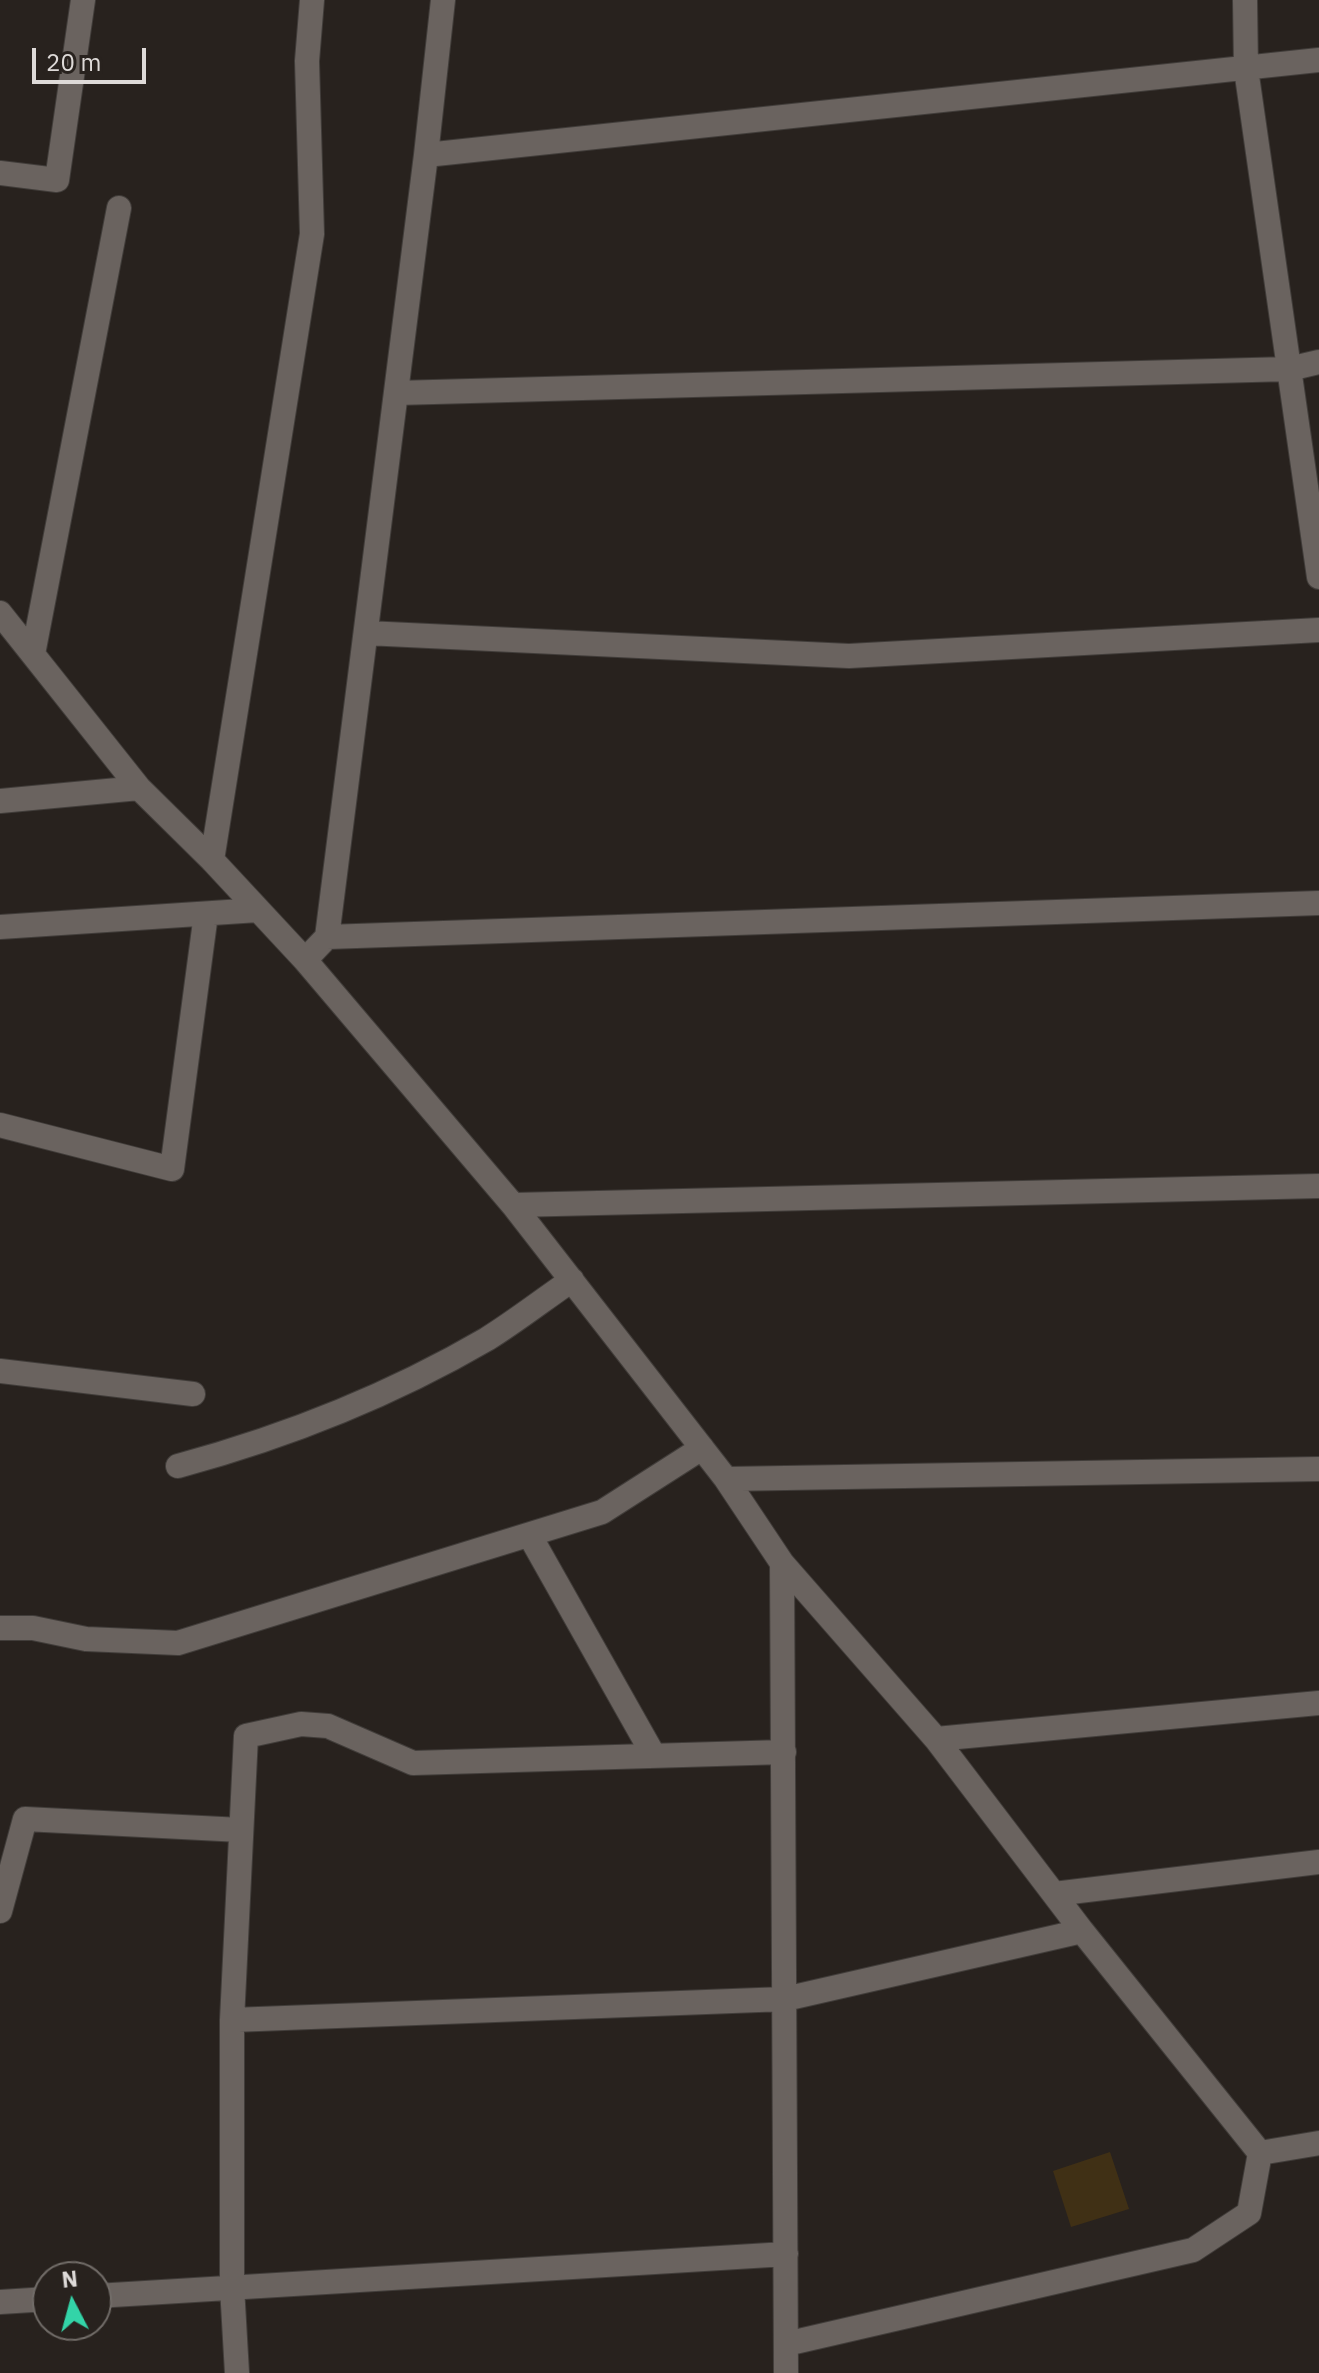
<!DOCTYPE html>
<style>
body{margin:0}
#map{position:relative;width:1319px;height:2373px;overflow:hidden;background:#28221e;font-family:"IBM Plex Sans",sans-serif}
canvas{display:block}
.north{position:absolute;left:32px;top:2261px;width:80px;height:80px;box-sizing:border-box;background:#28221e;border:2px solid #716c68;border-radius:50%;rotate:354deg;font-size:22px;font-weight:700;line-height:32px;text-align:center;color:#dedad8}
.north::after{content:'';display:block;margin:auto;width:28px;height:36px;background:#33d4a8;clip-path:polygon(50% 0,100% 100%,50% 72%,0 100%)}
.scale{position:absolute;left:32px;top:48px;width:114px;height:36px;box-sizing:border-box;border:4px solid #dedad8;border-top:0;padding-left:10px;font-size:24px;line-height:28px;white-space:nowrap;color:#dedad8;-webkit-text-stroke:6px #28221e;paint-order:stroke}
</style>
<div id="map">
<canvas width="1319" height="2373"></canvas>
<div class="north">N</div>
<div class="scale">20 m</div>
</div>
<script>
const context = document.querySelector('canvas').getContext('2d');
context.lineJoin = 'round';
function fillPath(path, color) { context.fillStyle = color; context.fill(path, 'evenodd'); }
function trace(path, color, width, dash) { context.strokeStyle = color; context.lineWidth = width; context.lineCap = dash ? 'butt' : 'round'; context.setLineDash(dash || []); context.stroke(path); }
fillPath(new Path2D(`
 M 1110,2152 L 1129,2209 L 1071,2227 L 1053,2171 Z`), '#403015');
const street = new Path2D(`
 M 1245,0 L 1246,69 L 1319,577
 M 426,155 L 1319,60
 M 0,173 L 57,180 L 83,0
 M 396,393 L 1289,369 L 1319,362
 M 0,613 L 139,788 L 212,860 L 305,960 L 513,1205 L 726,1479 L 782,1563 L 936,1739 L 1082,1931 L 1260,2153 L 1249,2213 L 1193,2250 L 786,2344
 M 366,633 L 849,656 L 1319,630
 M 33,654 L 119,208
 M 0,801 L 139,788
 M 212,860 L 312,234 L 307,61 L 312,0
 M 0,927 L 258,910
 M 327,937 L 426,155 L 443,0
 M 305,960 L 327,937 L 1319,903
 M 0,1125 L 172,1169 L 206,914
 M 513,1205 L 1319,1186
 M 0,1371 L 193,1394
 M 178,1466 C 285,1437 391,1395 487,1339 C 516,1321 544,1299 572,1280
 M 726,1479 L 1319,1469
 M 530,1536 L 654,1756
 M 782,1563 L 786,2373
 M 0,1628 L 33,1628 L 86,1639 L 178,1643 L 602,1512 L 702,1448
 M 936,1739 L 1319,1703
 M 1054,1894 L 1319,1862
 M 0,1911 L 25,1819 L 241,1830
 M 232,2020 L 785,1999 L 1082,1931
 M 1260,2153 L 1319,2143
 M 96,2296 L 786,2254
 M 0,2302 L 48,2299
 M 237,2373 L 232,2287 L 232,2020 L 246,1736 L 301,1724 L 328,1726 L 413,1763 L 784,1752`);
trace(street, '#413d3a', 26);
trace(street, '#6a635f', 24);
</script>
